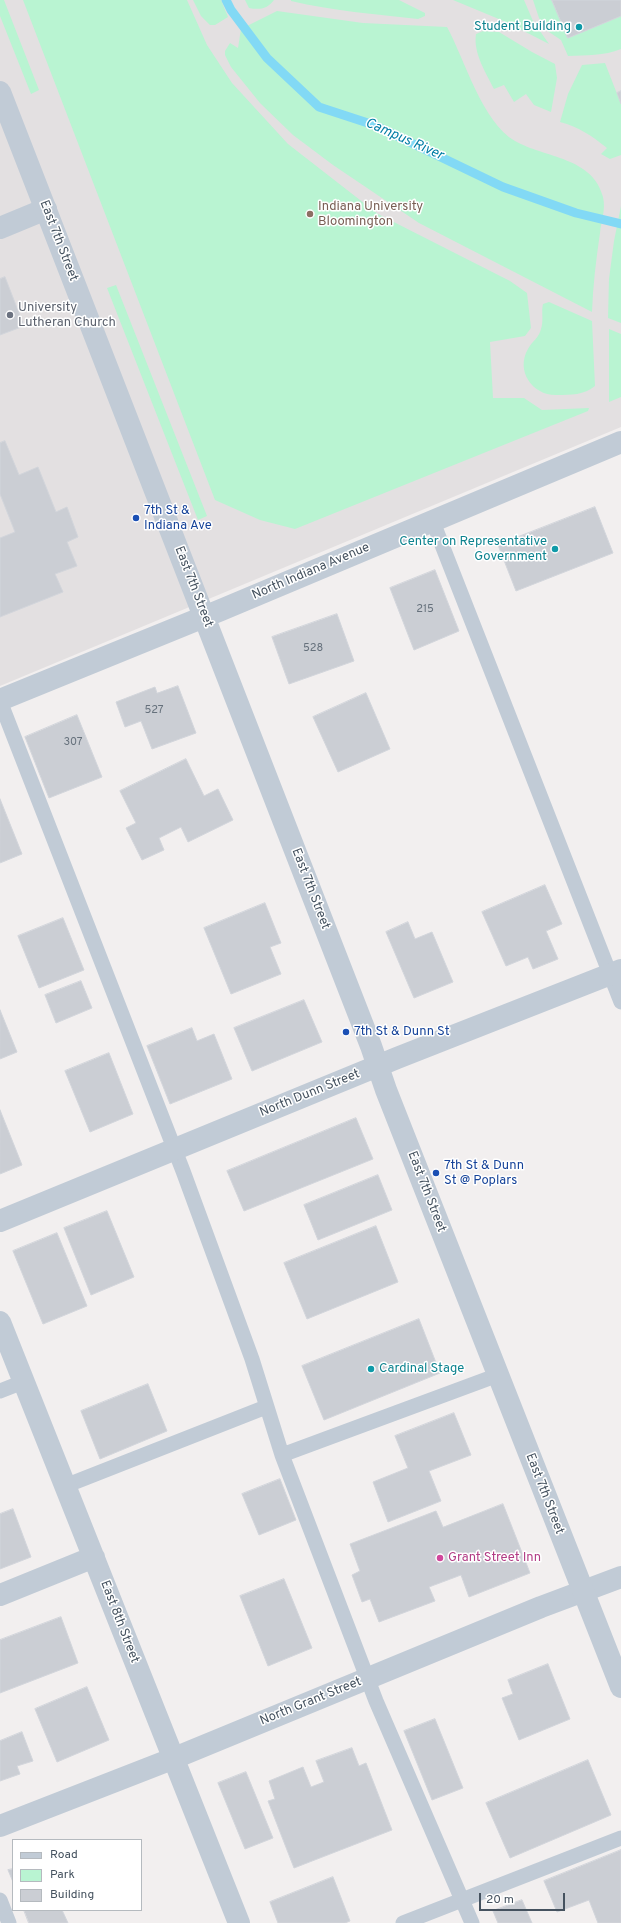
<!DOCTYPE html>
<style>
body{margin:0}
#map{position:relative;width:621px;height:1923px;overflow:hidden;background:#f2efef;font-family:Overpass,sans-serif}
canvas{display:block}
.legend{position:absolute;left:12px;top:1839px;width:130px;height:72px;box-sizing:border-box;background:#fff;border:1px solid #b5babf;margin:0;padding:5px 7px;list-style:none;font-size:12px;color:#45525f}
.legend li{display:flex;align-items:center;gap:8px;height:20px}
.legend b{width:20px;border:1px solid #b5babf}
.scale{position:absolute;left:479px;top:1893px;width:86px;height:18px;box-sizing:border-box;border:2px solid #45525f;border-top:0;padding-left:5px;font-size:12px;line-height:14px;white-space:nowrap;color:#45525f;-webkit-text-stroke:3px #fff;paint-order:stroke}
</style>
<div id="map">
<canvas width="621" height="1923"></canvas>
<ul class="legend">
<li><b style="height:5px;background:#c1cbd6"></b>Road</li>
<li><b style="height:11px;background:#b9f4d2"></b>Park</li>
<li><b style="height:11px;background:#cbced4"></b>Building</li>
</ul>
<div class="scale">20 m</div>
</div>
<script>
const context = document.querySelector('canvas').getContext('2d');
context.lineJoin = 'round';
function fillPath(path, color) { context.fillStyle = color; context.fill(path, 'evenodd'); }
function trace(path, color, width, dash) { context.strokeStyle = color; context.lineWidth = width; context.lineCap = dash ? 'butt' : 'round'; context.setLineDash(dash || []); context.stroke(path); }
function label(font, color, halo, rows, align = 'center') {
  context.font = font + ' Overpass,sans-serif'; context.lineWidth = 3; context.setLineDash([]); context.textBaseline = 'middle'; context.strokeStyle = halo; context.fillStyle = color; for (const [text, x, y, turn = 0] of rows) {
    context.save(); context.translate(x, y); context.rotate((+turn || 0) * Math.PI / 180); context.textAlign = isNaN(turn) ? turn : align; if (halo) context.strokeText(text, 0, 0); context.fillText(text, 0, 0); context.restore();
  }
}
fillPath(new Path2D(`
 M 0,0 L 621,0 L 621,427 L 0,686 Z`), '#e3e0e1');
fillPath(new Path2D(`
 M 0,0 L 4,0 L 39,90 L 31,94 L 0,16 Z
 M 23,0 L 187,0 L 207,45 L 232,83 L 288,144 L 378,214 L 510,281 L 527,293 L 531,328 L 525,336 L 490,342 L 493,398 L 524,398 L 542,410 L 589,408 L 588,411 L 295,529 L 260,520 L 215,500 Z
 M 193,0 L 221,0 L 228,17 L 215,25 L 210,25 L 201,16 Z
 M 245,0 L 274,0 C 267,9 260,10 249,8 Z
 M 291,0 L 399,0 L 425,13 L 425,16 L 418,19 C 375,14 333,11 291,1 Z
 M 453,0 L 524,0 L 533,21 L 549,44 L 506,22 Z
 M 533,0 L 552,0 L 568,38 L 621,16 L 621,49 C 604,56 586,55 568,56 L 561,40 L 546,30 L 539,18 Z
 M 277,11 L 363,23 L 447,27 C 465,60 482,122 515,141 C 545,158 593,157 603,197 C 606,210 601,221 600,233 C 596,260 593,285 592,312 L 419,223 L 333,165 L 293,135 L 260,103 L 231,67 L 225,55 L 225,51 L 230,43 L 238,48 L 241,29 Z
 M 483,31 L 499,32 L 532,52 L 555,64 L 557,78 L 551,112 L 534,105 L 526,94 L 514,102 L 504,85 L 494,89 C 486,73 473,53 476,34 Z
 M 605,63 L 621,104 L 621,155 L 610,159 L 601,154 L 607,148 C 592,136 579,127 560,122 L 568,94 L 582,65 Z
 M 621,206 L 621,323 L 608,318 L 609,279 L 614,241 Z
 M 116,285 L 207,516 L 198,520 L 107,288 Z
 M 549,302 L 592,321 L 595,386 C 584,395 571,395 557,395 C 533,396 515,371 528,349 C 532,341 539,338 541,329 C 544,320 541,312 543,304 Z
 M 609,329 L 621,334 L 621,397 L 609,402 Z`), '#b9f4d2');
trace(new Path2D(`
 M 226,0 L 231,10 L 267,58 L 319,107 L 374,125 L 503,187 L 576,213 L 621,224`), '#82d9f5', 9);
const building = new Path2D(`
 M 552,0 L 621,0 L 621,16 L 568,38 Z
 M 621,91 L 621,104 L 617,93 Z
 M 5,277 L 24,326 L 0,335 L 0,279 Z
 M 5,441 L 19,475 L 38,467 L 56,512 L 67,507 L 78,537 L 67,542 L 77,566 L 55,574 L 63,592 L 0,617 L 0,538 L 15,532 L 0,494 L 0,443 Z
 M 595,507 L 613,553 L 516,591 L 498,545 Z
 M 435,570 L 459,631 L 414,650 L 390,588 Z
 M 337,614 L 354,661 L 289,684 L 272,637 Z
 M 178,686 L 196,733 L 152,749 L 141,721 L 125,727 L 116,702 L 155,687 L 157,693 Z
 M 366,693 L 390,749 L 338,772 L 313,717 Z
 M 77,715 L 102,777 L 49,798 L 25,737 Z
 M 186,759 L 204,796 L 218,789 L 233,820 L 188,842 L 181,827 L 159,838 L 164,850 L 142,860 L 126,828 L 136,823 L 120,791 Z
 M 0,799 L 22,854 L 0,863 Z
 M 545,885 L 562,924 L 546,931 L 558,959 L 533,969 L 528,957 L 506,966 L 482,912 Z
 M 265,903 L 281,943 L 270,947 L 281,974 L 231,994 L 204,928 Z
 M 63,918 L 84,970 L 39,988 L 18,936 Z
 M 408,922 L 415,939 L 432,932 L 453,982 L 414,998 L 386,932 Z
 M 81,981 L 92,1008 L 56,1023 L 45,995 Z
 M 304,1000 L 322,1042 L 252,1071 L 234,1028 Z
 M 0,1010 L 17,1052 L 0,1059 Z
 M 192,1028 L 197,1041 L 214,1034 L 232,1079 L 170,1104 L 147,1046 Z
 M 109,1053 L 133,1114 L 90,1132 L 65,1071 Z
 M 0,1110 L 22,1165 L 0,1174 Z
 M 356,1118 L 373,1159 L 244,1211 L 227,1171 Z
 M 378,1175 L 392,1210 L 318,1240 L 304,1205 Z
 M 107,1211 L 134,1277 L 91,1295 L 64,1228 Z
 M 376,1226 L 398,1282 L 307,1319 L 284,1263 Z
 M 57,1233 L 87,1306 L 43,1324 L 13,1251 Z
 M 419,1319 L 440,1373 L 324,1420 L 302,1366 Z
 M 148,1384 L 167,1431 L 100,1459 L 81,1411 Z
 M 454,1413 L 471,1455 L 429,1471 L 441,1501 L 388,1522 L 373,1482 L 408,1468 L 395,1436 Z
 M 280,1479 L 296,1520 L 259,1535 L 242,1494 Z
 M 503,1504 L 530,1573 L 469,1597 L 461,1575 L 429,1587 L 435,1601 L 379,1622 L 370,1599 L 362,1602 L 352,1575 L 360,1571 L 350,1544 L 436,1511 L 443,1527 Z
 M 13,1509 L 31,1557 L 0,1569 L 0,1514 Z
 M 284,1579 L 312,1648 L 268,1666 L 240,1596 Z
 M 61,1617 L 78,1663 L 0,1693 L 0,1640 Z
 M 548,1664 L 570,1719 L 519,1740 L 502,1698 L 513,1694 L 508,1680 Z
 M 87,1687 L 109,1740 L 57,1762 L 35,1709 Z
 M 435,1719 L 463,1788 L 432,1800 L 404,1731 Z
 M 22,1732 L 33,1761 L 17,1766 L 20,1774 L 0,1781 L 0,1741 Z
 M 352,1748 L 359,1766 L 366,1763 L 392,1830 L 294,1868 L 268,1801 L 275,1799 L 269,1781 L 303,1767 L 311,1787 L 324,1782 L 316,1761 Z
 M 588,1760 L 611,1815 L 510,1858 L 486,1803 Z
 M 246,1772 L 273,1838 L 245,1849 L 218,1783 Z
 M 621,1850 L 621,1923 L 598,1923 L 589,1900 L 557,1912 L 544,1881 Z
 M 13,1869 L 13,1882 L 8,1870 Z
 M 333,1877 L 350,1921 L 345,1923 L 278,1923 L 270,1902 Z
 M 522,1900 L 532,1923 L 498,1923 L 493,1911 Z
 M 24,1910 L 62,1910 L 68,1923 L 29,1923 Z`);
fillPath(building, '#cbced4');
trace(building, '#d2d5db', 1);
trace(new Path2D(`
 M 433,522 L 621,1002
 M 0,701 L 183,1171 L 252,1359 L 282,1455 L 376,1701 L 472,1923
 M 0,1391 L 23,1382
 M 282,1455 L 498,1375
 M 65,1486 L 266,1407
 M 0,1900 L 9,1923
 M 403,1923 L 621,1838`), '#c1cbd6', 15);
trace(new Path2D(`
 M 0,228 L 46,209
 M 0,1322 L 239,1923
 M 0,1595 L 94,1557
 M 0,1826 L 172,1759 L 541,1607 L 621,1577`), '#c1cbd6', 22);
trace(new Path2D(`
 M 0,92 L 371,1046 L 386,1090 L 621,1687
 M 0,700 L 221,610 L 621,442
 M 0,1221 L 397,1058 L 621,970`), '#c1cbd6', 22);
for (const [x, y, r, color] of [
 [579,27,4,"#0f9aa8"],
 [310,214,4,"#8d6e63"],
 [10,315,4,"#6b7280"],
 [136,518,4,"#1a4fb4"],
 [555,549,4,"#0f9aa8"],
 [346,1032,4,"#1a4fb4"],
 [436,1173,4,"#1a4fb4"],
 [371,1369,4,"#0f9aa8"],
 [440,1558,4,"#d1479c"]
]) { const dot = new Path2D(); dot.arc(x, y, r, 0, 2 * Math.PI); context.fillStyle = color; context.fill(dot); trace(dot, '#fff', 1.5); }
label('11px', '#66717c', null, [
 ["215",425,610],
 ["528",313,649],
 ["527",154,711],
 ["307",73,743]
]);
label('13px', '#0d838f', '#fff', [
 ["Student Building",571,27],
 ["Center on Representative",547,542],
 ["Government",547,557],
 ["Cardinal Stage",379,1369,"left"]
], 'right');
label('13px', '#785e54', '#fff', [
 ["Indiana University",318,207],
 ["Bloomington",318,222]
], 'left');
label('13px', '#45525f', '#fff', [
 ["East 7th Street",58,241,69],
 ["North Indiana Avenue",311,572,-23],
 ["East 7th Street",193,587,69],
 ["East 7th Street",310,889,69],
 ["North Dunn Street",310,1094,-22],
 ["East 7th Street",426,1192,69],
 ["East 7th Street",544,1494,69],
 ["East 8th Street",119,1622,69],
 ["North Grant Street",311,1702,-22]
]);
label('13px', '#5b616d', '#fff', [
 ["University",18,308],
 ["Lutheran Church",18,323]
], 'left');
label('13px', '#164399', '#fff', [
 ["7th St &",144,511],
 ["Indiana Ave",144,526],
 ["7th St & Dunn St",354,1032],
 ["7th St & Dunn",444,1166],
 ["St @ Poplars",444,1181]
], 'left');
label('13px', '#b23c85', '#fff', [
 ["Grant Street Inn",448,1558]
], 'left');
label('italic 14px', '#027ea6', '#fff', [
 ["Campus River",404,140,24]
]);
</script>
